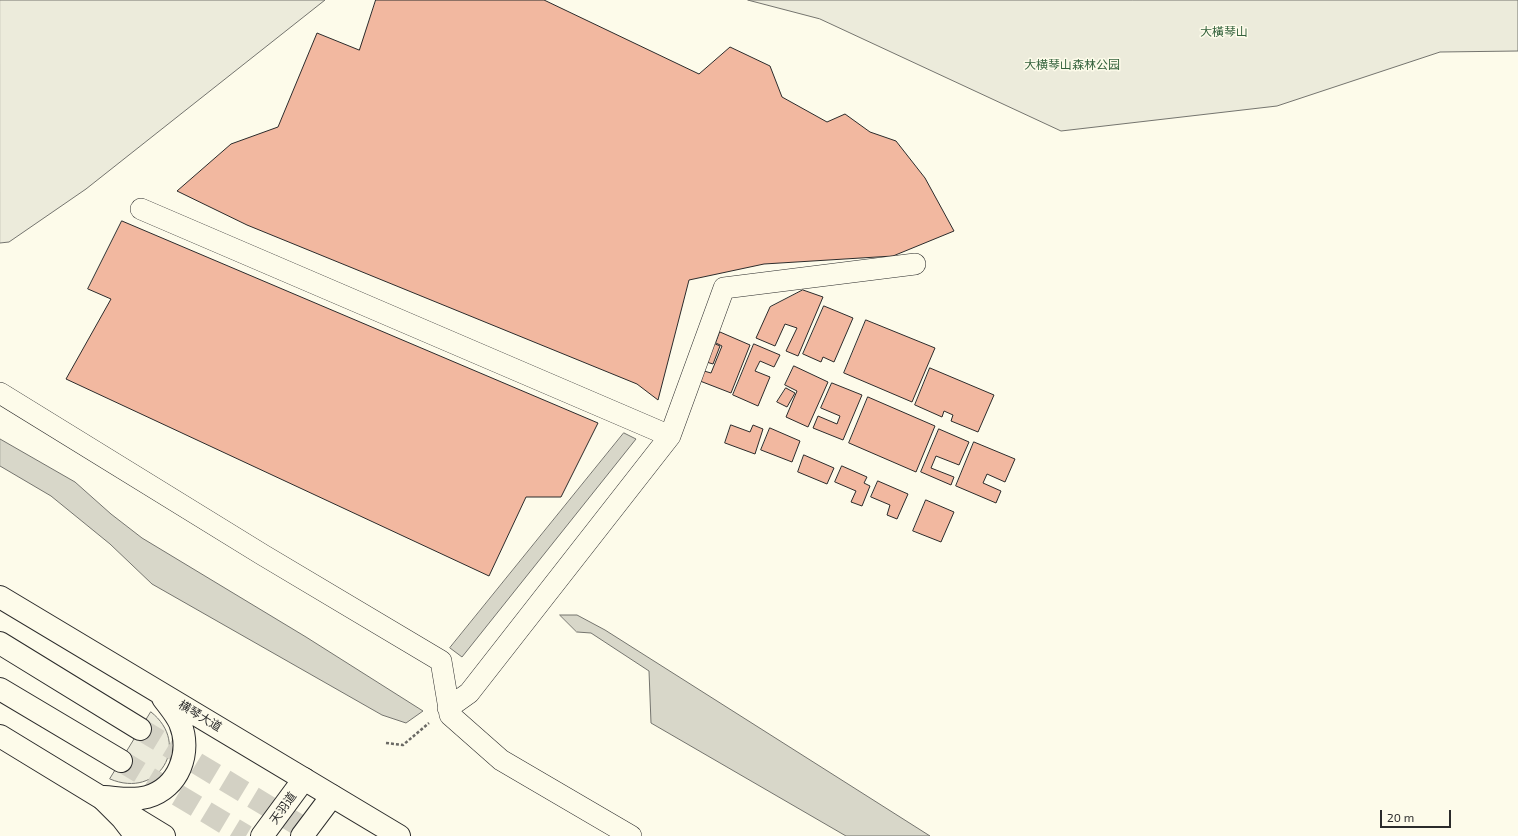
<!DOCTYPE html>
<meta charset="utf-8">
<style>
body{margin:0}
#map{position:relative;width:1518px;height:836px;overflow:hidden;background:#fdfbea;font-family:"Exo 2",sans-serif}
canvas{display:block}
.scale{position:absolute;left:1380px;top:810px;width:71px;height:18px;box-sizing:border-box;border:2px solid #2b2b2b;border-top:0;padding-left:5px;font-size:12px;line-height:14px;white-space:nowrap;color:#2b2b2b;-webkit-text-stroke:3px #fdfbea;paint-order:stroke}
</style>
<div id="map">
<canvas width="1518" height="836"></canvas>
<div class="scale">20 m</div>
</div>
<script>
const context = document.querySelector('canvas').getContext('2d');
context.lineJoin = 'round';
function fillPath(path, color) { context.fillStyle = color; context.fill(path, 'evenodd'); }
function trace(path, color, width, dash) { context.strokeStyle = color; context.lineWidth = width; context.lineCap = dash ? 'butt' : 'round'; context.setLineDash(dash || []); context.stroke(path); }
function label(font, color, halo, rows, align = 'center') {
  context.font = font + ' "Exo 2","Noto Sans SC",sans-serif'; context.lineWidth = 3; context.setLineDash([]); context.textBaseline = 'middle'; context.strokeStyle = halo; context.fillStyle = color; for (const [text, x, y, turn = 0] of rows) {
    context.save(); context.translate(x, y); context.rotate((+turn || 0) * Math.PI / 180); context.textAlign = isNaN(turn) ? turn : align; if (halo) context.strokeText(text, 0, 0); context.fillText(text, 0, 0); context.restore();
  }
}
const green = new Path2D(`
 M 0,0 L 325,0 L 86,189 L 9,242 L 0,243 Z
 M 748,0 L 1518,0 L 1518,51 L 1440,52 L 1277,106 L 1061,131 L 820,19 Z
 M 151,712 C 192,744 159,800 110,779 Z`);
fillPath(green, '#ecebdb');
trace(green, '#74746e', 1);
const water = new Path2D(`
 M 624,433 L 636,439 L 462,657 L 450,648 Z
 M 0,439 L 75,482 L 111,514 L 142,538 L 306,637 L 423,711 L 406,723 L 382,715 L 152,584 L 110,544 L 51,496 L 0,466 Z
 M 560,615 L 577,615 L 605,630 L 930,836 L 846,836 L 651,723 L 649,671 L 591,633 L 577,632 Z`);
fillPath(water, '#d8d7c9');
trace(water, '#74746e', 1);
const building = new Path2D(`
 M 376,0 L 544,0 L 699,74 L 730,47 L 770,66 L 782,97 L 827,122 L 845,114 L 870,132 L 896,141 L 925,178 L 954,231 L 893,256 L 764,264 L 689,280 L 658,400 L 637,384 L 247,225 L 177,191 L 231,144 L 278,127 L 317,33 L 359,50 Z
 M 122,221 L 598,423 L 561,497 L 526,497 L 489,576 L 66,379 L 111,299 L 88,289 Z
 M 803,290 L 823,297 L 798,356 L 786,351 L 797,328 L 785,324 L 775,346 L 756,338 L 770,307 Z
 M 824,306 L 853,318 L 834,362 L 823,357 L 821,362 L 803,354 Z
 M 866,320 L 935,348 L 912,402 L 844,373 Z
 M 720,332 L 750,345 L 731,393 L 700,381 L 704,371 L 711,373 L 722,346 L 716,343 Z
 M 711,342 L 720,346 L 713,364 L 703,361 Z
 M 754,344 L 780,355 L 774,367 L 760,361 L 755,371 L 770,377 L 758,406 L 733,395 Z
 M 794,366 L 828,382 L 808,427 L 786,417 L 797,391 L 785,385 Z
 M 930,368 L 994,395 L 978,432 L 951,421 L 953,415 L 944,411 L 942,417 L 915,405 Z
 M 832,383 L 862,395 L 843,440 L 813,428 L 818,416 L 837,424 L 840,416 L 821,408 Z
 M 786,388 L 795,393 L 787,407 L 777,402 Z
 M 868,397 L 935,426 L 916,472 L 849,443 Z
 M 731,425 L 750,432 L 753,425 L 763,429 L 755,454 L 725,443 Z
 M 770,428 L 800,441 L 792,462 L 761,450 Z
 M 939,429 L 969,442 L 959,465 L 936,456 L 931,468 L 954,477 L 951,485 L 921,472 Z
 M 974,442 L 1015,459 L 1005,482 L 987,474 L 983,483 L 1001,491 L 996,503 L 956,486 Z
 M 804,455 L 834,468 L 827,484 L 798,472 Z
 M 842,466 L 867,477 L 864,483 L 870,486 L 862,506 L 851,502 L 856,491 L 835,482 Z
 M 878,481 L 908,494 L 897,519 L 887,515 L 890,505 L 871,497 Z
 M 926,500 L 954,512 L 941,542 L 913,531 Z`);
fillPath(building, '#f2b8a0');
trace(building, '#2b2b2b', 1);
trace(new Path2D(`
 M 140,729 L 317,836
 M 121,761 L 246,836`), '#d3d1c4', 22, [22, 11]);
const street = new Path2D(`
 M 141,209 L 670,436 L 469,693 L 448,708
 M 0,393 L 263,555 L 441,661 L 450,715 L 501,760 L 631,836
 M 670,436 L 724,288 L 915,264`);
const secondary = new Path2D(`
 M 0,597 L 399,836
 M 0,736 L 164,836
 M 104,797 C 119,798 133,801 147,797 C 179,788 192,752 180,723 C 176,714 168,705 163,698`);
const primary = new Path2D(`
 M 0,643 L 140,729
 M 0,689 L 121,761
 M 104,800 L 122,818 L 136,836
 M 262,836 L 304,779
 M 302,836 L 332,796`);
trace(street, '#2b2b2b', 22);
trace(secondary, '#2b2b2b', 24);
trace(primary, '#2b2b2b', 24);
trace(new Path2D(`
 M 386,743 L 403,745 L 429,723`), '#6a6964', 2.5, [3, 2]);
trace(street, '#fdfbea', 21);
trace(secondary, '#fdfbea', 22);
trace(primary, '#fdfbea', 22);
label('12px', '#34623c', '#fdfbea', [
 ["大橫琴山",1224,32],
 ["大横琴山森林公园",1072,65]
]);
label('12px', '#2b2b2b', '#fdfbea', [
 ["横琴大道",200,716,31],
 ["天羽道",283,808,-54]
]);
</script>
